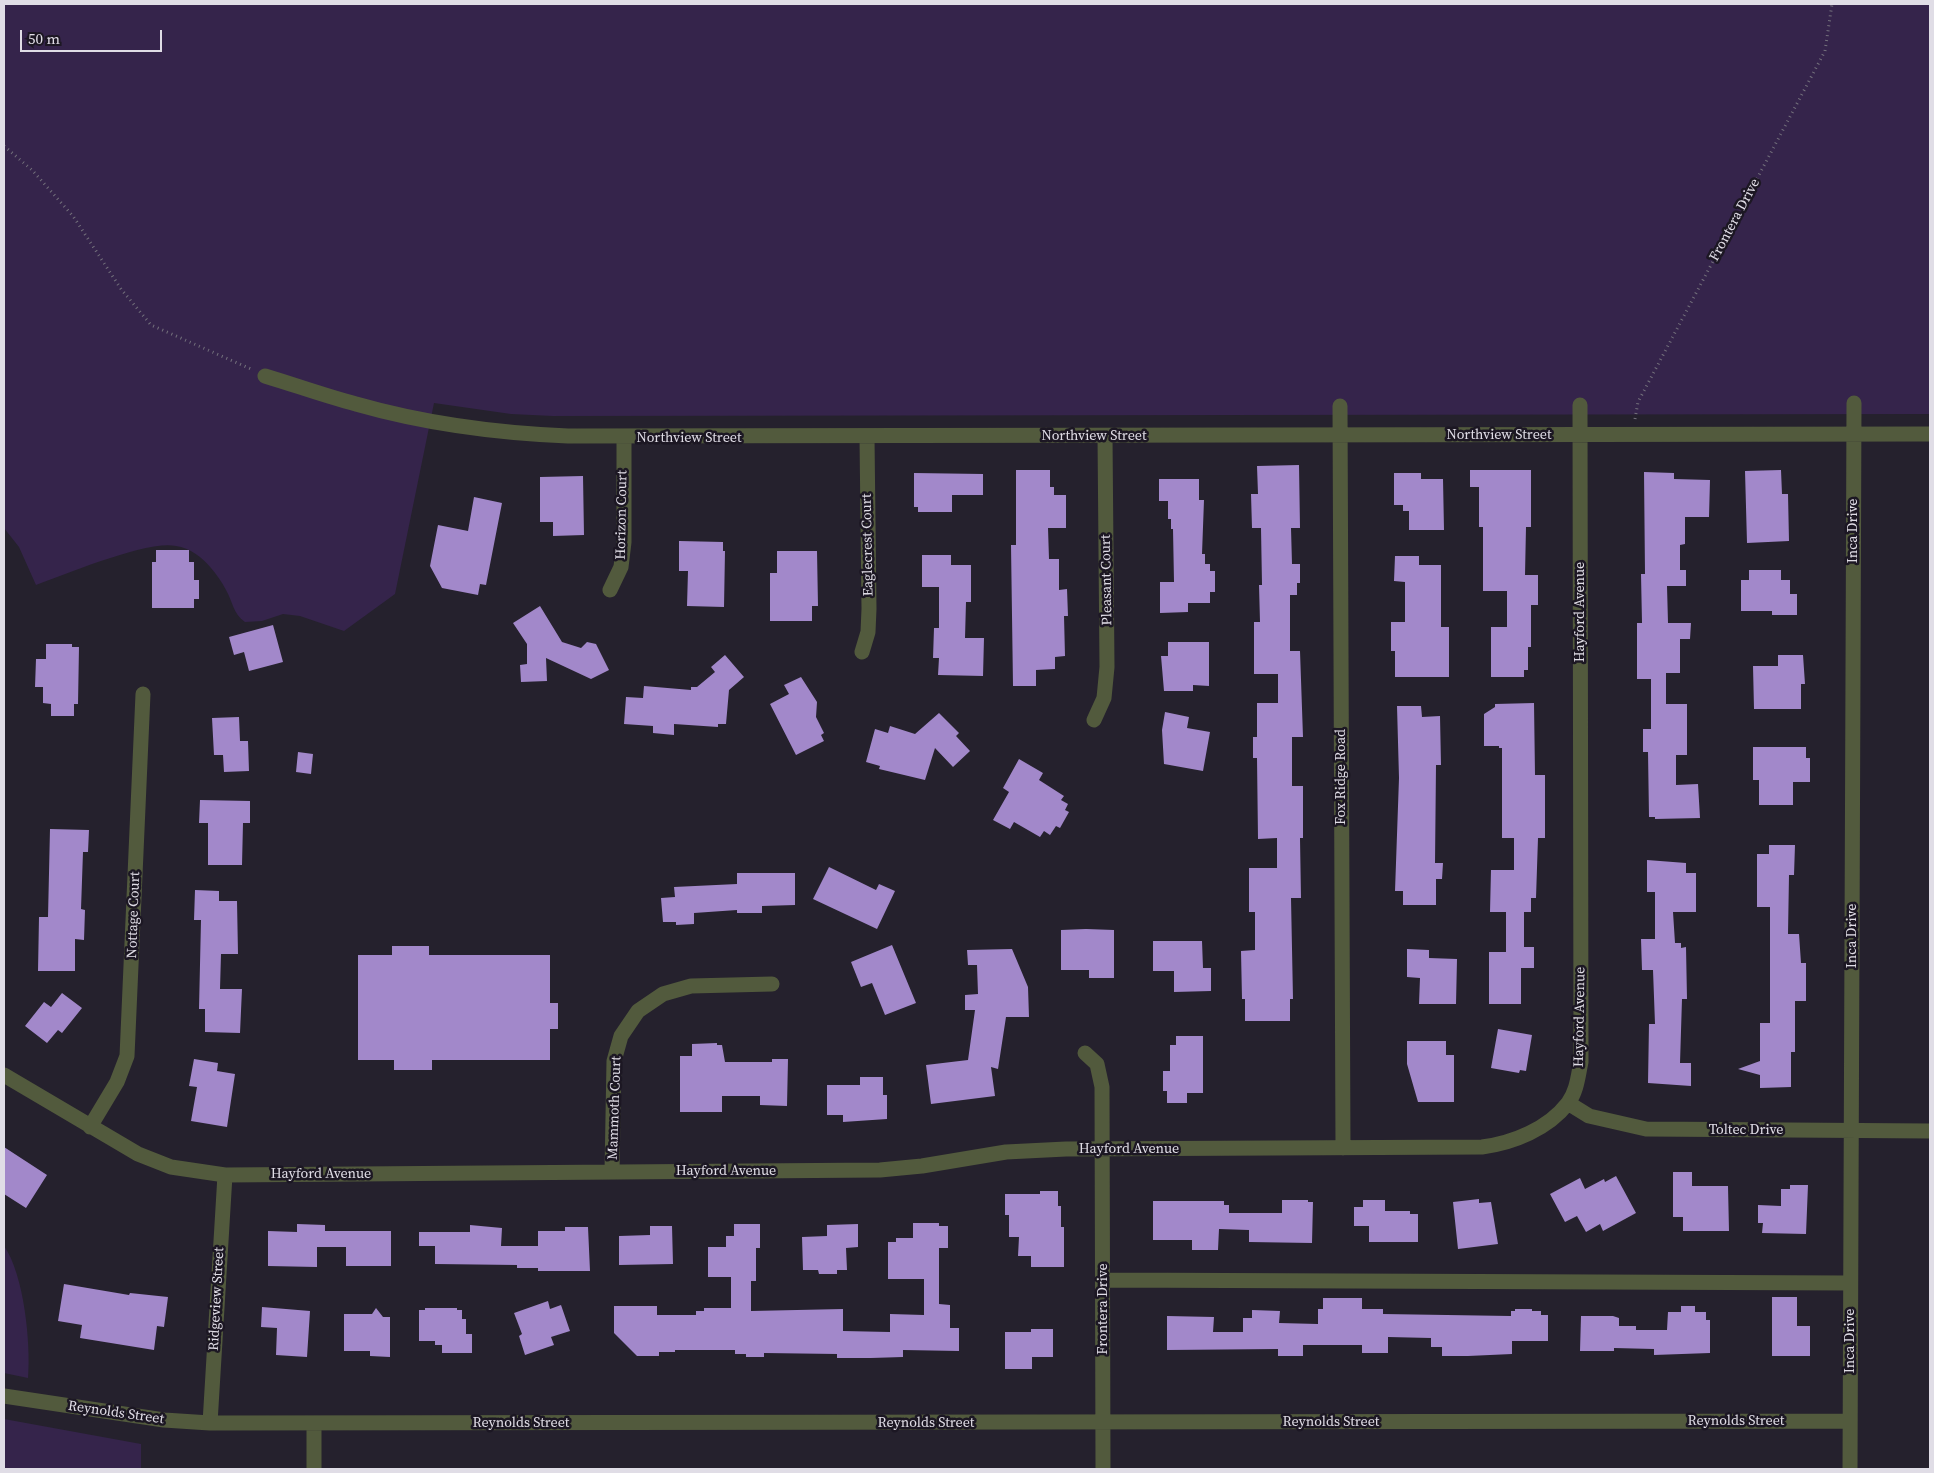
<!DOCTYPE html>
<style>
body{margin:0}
#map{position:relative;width:1934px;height:1473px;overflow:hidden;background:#25212d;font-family:"Source Serif 4",serif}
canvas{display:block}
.frame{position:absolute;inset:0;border:5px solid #e0dde6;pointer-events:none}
.scale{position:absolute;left:20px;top:30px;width:142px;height:22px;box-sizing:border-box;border:2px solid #e0dde6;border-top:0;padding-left:6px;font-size:15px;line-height:18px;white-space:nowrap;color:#e0dde6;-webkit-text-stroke:4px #1c1723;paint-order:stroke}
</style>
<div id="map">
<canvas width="1934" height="1473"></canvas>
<div class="frame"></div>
<div class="scale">50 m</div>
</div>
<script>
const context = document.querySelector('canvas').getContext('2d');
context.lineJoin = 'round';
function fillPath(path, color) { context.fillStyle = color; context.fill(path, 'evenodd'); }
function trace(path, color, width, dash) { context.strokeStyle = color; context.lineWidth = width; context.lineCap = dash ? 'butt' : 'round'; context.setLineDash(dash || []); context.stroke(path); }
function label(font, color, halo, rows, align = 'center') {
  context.font = font + ' "Source Serif 4",serif'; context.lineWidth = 5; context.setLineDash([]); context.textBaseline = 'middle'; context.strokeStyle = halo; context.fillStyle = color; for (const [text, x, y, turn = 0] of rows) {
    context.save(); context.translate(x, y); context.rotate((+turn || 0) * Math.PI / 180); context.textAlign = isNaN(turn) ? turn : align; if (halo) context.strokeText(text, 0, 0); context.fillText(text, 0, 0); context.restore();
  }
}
fillPath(new Path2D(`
 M 4,4 L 1930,4 L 1930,414 L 553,416 L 511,414 L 434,403 L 395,594 L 344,631 L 300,616 L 283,614 L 262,621 L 245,622 C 233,614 233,602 226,590 C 222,582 216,574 211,568 C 202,557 190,548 176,546 C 147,540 67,574 36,585 L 19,547 L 4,528 Z
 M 4,1246 C 24,1274 31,1344 28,1378 L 4,1373 Z
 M 4,1419 L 141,1444 L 141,1469 L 4,1469 Z`), '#35244b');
fillPath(new Path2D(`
 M 1299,465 L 1300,528 L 1291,528 L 1292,564 L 1300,564 L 1300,583 L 1297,583 L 1297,595 L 1290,595 L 1290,651 L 1300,651 L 1303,737 L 1292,737 L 1292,786 L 1303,786 L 1303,838 L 1300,838 L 1301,898 L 1291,898 L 1293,999 L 1290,999 L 1290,1021 L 1245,1021 L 1245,999 L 1242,999 L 1241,951 L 1255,950 L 1255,912 L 1249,912 L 1249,868 L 1277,868 L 1277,838 L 1258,839 L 1257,758 L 1253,758 L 1253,737 L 1257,737 L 1257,703 L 1278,703 L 1278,674 L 1254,674 L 1254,622 L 1260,622 L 1259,585 L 1262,585 L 1261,528 L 1252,528 L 1251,494 L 1258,494 L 1257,466 Z
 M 1016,470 L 1050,470 L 1050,487 L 1054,487 L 1054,495 L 1066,495 L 1066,528 L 1048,528 L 1049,559 L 1059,559 L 1059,590 L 1067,589 L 1068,616 L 1064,616 L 1065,656 L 1055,657 L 1055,669 L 1036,670 L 1036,686 L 1013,686 L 1011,545 L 1016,545 Z
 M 1470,470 L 1531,470 L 1531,527 L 1526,527 L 1525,575 L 1538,575 L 1538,605 L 1531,605 L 1531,647 L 1528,647 L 1528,670 L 1524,670 L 1524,677 L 1491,677 L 1491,627 L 1507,627 L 1507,591 L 1483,591 L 1483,527 L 1479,527 L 1479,487 L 1470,487 Z
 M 1781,470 L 1782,494 L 1788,494 L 1789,541 L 1747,543 L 1745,471 Z
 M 1644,472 L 1674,473 L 1674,479 L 1710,480 L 1709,517 L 1685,517 L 1685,544 L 1680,545 L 1680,570 L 1686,570 L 1686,586 L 1667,586 L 1668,623 L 1691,623 L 1690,639 L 1680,639 L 1680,673 L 1666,673 L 1666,704 L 1687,704 L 1687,755 L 1676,755 L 1676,785 L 1698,784 L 1700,818 L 1655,819 L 1655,817 L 1649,817 L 1648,752 L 1643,752 L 1643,729 L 1651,729 L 1651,679 L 1637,679 L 1637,623 L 1642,623 L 1641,574 L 1645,574 Z
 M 914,473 L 983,474 L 983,495 L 952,495 L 952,512 L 918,512 L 918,507 L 914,507 Z
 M 1394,473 L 1421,473 L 1421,479 L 1443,479 L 1444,530 L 1409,530 L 1409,511 L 1403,511 L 1403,505 L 1394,505 Z
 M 583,476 L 584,535 L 553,536 L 553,522 L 540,522 L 540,477 Z
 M 1159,479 L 1199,479 L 1199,500 L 1204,500 L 1202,554 L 1205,554 L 1205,564 L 1210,564 L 1210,571 L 1215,571 L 1215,592 L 1210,592 L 1210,603 L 1188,603 L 1188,612 L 1160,613 L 1160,582 L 1174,582 L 1173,529 L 1171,529 L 1171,519 L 1168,519 L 1168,501 L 1159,501 Z
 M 474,497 L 502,503 L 486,585 L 480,584 L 478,595 L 442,588 L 430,566 L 438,525 L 468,531 Z
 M 679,541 L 723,542 L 723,551 L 725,551 L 724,607 L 687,606 L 688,571 L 679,571 Z
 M 156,550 L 189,550 L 189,562 L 194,562 L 194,580 L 199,580 L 199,599 L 194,599 L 194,608 L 152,608 L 152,562 L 156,562 Z
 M 777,551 L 817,551 L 818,606 L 812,606 L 812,621 L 770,621 L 770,573 L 777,573 Z
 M 922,555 L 951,555 L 951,565 L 971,565 L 971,602 L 966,602 L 965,638 L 984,638 L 983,676 L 938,675 L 939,658 L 933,658 L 934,628 L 939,628 L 939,587 L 922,587 Z
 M 1395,556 L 1419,556 L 1419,565 L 1441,565 L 1441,627 L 1449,627 L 1449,677 L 1395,677 L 1395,651 L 1391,651 L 1391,622 L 1405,622 L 1405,582 L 1394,581 Z
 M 1749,570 L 1781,570 L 1781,580 L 1790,580 L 1790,594 L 1797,594 L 1797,615 L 1772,615 L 1772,611 L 1741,611 L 1741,580 L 1749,580 Z
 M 540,606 L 562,642 L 581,648 L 587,642 L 596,644 L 609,670 L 591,679 L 546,658 L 547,681 L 521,682 L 520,665 L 527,664 L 527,644 L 513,623 Z
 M 273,625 L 283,662 L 249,671 L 244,652 L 234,655 L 229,637 Z
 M 1168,642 L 1209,642 L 1209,686 L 1193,685 L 1193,691 L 1164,691 L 1161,656 L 1168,656 Z
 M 46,644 L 72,644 L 72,647 L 79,647 L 78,704 L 74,704 L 74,716 L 51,716 L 51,704 L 43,703 L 43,687 L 35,687 L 36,659 L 46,659 Z
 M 725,655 L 744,677 L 729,690 L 726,724 L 718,724 L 718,727 L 674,724 L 674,735 L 653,733 L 653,726 L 624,724 L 626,697 L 643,698 L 644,686 L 691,690 L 691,687 L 697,687 L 715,672 L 711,667 Z
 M 1778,655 L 1803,655 L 1805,684 L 1801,684 L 1801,709 L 1754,709 L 1753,666 L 1778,666 Z
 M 801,677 L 817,702 L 816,717 L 824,733 L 821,735 L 824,741 L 796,755 L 770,704 L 789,694 L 784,685 Z
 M 1534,703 L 1535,775 L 1545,775 L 1545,838 L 1538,838 L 1536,898 L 1531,898 L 1531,912 L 1524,912 L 1524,947 L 1534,947 L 1534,968 L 1521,968 L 1521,1004 L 1489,1004 L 1489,952 L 1506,952 L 1506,912 L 1490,912 L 1491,870 L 1514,870 L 1514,838 L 1502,838 L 1502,748 L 1499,748 L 1499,746 L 1484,746 L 1484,714 L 1495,707 L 1495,704 Z
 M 1397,706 L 1421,706 L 1422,717 L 1440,716 L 1441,765 L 1436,765 L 1435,863 L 1443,863 L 1442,879 L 1436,879 L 1436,905 L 1403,905 L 1403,891 L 1395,891 L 1399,778 Z
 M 1165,712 L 1189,717 L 1187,728 L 1210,732 L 1203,771 L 1164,764 L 1162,730 Z
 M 939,713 L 959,733 L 956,736 L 970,751 L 953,767 L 935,748 L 925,780 L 879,769 L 880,766 L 866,762 L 875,729 L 888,733 L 890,726 L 915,734 Z
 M 239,717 L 240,741 L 248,741 L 249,771 L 224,772 L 223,755 L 214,755 L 212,718 Z
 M 1753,747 L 1806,747 L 1806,758 L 1810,758 L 1810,782 L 1793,782 L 1793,805 L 1759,805 L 1759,780 L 1753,780 Z
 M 298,752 L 313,754 L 311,774 L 296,772 Z
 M 1019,759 L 1043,773 L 1039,780 L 1064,796 L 1061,800 L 1068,804 L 1065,810 L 1069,812 L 1060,828 L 1056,826 L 1050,835 L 1044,831 L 1040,837 L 1014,822 L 1010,829 L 993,820 L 1009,792 L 1003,788 Z
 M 200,800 L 250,801 L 250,823 L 243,823 L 242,865 L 208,865 L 208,823 L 199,823 Z
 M 50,829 L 89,830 L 88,852 L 83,852 L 81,909 L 85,910 L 84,940 L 75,939 L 75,971 L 38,971 L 39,917 L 48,917 Z
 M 1769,845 L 1795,845 L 1794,875 L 1789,875 L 1788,934 L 1799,934 L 1801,963 L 1806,963 L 1806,1001 L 1795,1001 L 1795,1052 L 1791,1052 L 1791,1087 L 1760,1088 L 1760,1075 L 1738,1069 L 1760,1061 L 1760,1023 L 1770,1023 L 1770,907 L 1757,907 L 1757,854 L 1769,854 Z
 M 1647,860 L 1686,863 L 1686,873 L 1696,873 L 1696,912 L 1673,912 L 1675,943 L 1681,943 L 1681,948 L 1686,947 L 1687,999 L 1682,999 L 1680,1063 L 1691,1063 L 1691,1086 L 1648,1083 L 1649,1024 L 1655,1024 L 1653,970 L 1642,970 L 1641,939 L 1655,939 L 1655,892 L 1647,892 Z
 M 829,867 L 876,890 L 879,884 L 895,891 L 877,929 L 813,899 Z
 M 737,873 L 795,873 L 795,905 L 762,906 L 762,913 L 737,913 L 737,910 L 694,913 L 694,924 L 676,925 L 676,922 L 663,922 L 661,898 L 675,897 L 674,887 L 737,884 Z
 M 195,890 L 219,891 L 219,901 L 237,901 L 238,954 L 221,954 L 220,989 L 242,989 L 240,1033 L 205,1032 L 205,1009 L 199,1009 L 201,920 L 194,920 Z
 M 1086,929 L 1114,930 L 1114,978 L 1089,978 L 1089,970 L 1061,970 L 1061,930 Z
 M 1153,941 L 1202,941 L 1203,968 L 1211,968 L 1211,991 L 1174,992 L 1174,971 L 1153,971 Z
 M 892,945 L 916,1003 L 885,1015 L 872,983 L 861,987 L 851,962 Z
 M 392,946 L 429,946 L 429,955 L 550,955 L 550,1003 L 558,1003 L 558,1029 L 550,1029 L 550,1060 L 432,1060 L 432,1070 L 394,1070 L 394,1060 L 358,1060 L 358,955 L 392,955 Z
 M 1012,949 L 1028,987 L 1029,1017 L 1006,1017 L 998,1069 L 991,1067 L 995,1096 L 931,1104 L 926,1065 L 968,1060 L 975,1010 L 965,1010 L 965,995 L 978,994 L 977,965 L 968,965 L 967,950 Z
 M 1407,949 L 1429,950 L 1429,958 L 1457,959 L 1456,1004 L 1419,1004 L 1420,978 L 1407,977 Z
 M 62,993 L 82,1008 L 62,1033 L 58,1030 L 47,1043 L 25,1026 L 44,1002 L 51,1007 Z
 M 1498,1029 L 1532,1035 L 1526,1071 L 1520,1070 L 1519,1073 L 1491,1068 Z
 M 1176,1036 L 1203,1036 L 1203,1093 L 1187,1093 L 1187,1103 L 1167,1103 L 1167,1091 L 1163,1091 L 1163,1071 L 1170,1071 L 1170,1045 L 1176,1045 Z
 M 1407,1041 L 1446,1041 L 1446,1055 L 1454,1055 L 1454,1102 L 1418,1102 L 1407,1064 Z
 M 717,1043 L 717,1045 L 722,1045 L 725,1062 L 772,1062 L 772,1059 L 788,1059 L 787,1106 L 760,1105 L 760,1096 L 722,1096 L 722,1112 L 680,1112 L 680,1056 L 692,1056 L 692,1044 Z
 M 194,1059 L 218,1063 L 217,1071 L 235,1074 L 227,1127 L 191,1121 L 197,1087 L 189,1086 Z
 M 860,1077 L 883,1077 L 883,1095 L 887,1095 L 887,1119 L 843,1122 L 843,1115 L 827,1115 L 827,1085 L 860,1085 Z
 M 4,1147 L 47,1175 L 26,1208 L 4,1194 Z
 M 1673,1172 L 1692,1172 L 1692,1186 L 1728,1186 L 1729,1231 L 1683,1231 L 1683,1217 L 1673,1217 Z
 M 1616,1176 L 1636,1213 L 1603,1231 L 1600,1224 L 1586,1232 L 1577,1216 L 1565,1222 L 1550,1194 L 1580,1178 L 1585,1189 L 1604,1179 L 1605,1182 Z
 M 1790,1185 L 1808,1185 L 1806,1234 L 1762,1233 L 1763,1223 L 1758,1223 L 1758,1205 L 1781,1206 L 1781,1189 L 1790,1189 Z
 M 1040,1191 L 1058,1191 L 1058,1206 L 1061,1206 L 1061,1227 L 1064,1227 L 1064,1267 L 1031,1267 L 1031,1256 L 1018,1256 L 1019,1237 L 1009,1237 L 1009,1215 L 1005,1215 L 1005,1194 L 1040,1194 Z
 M 1479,1199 L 1479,1203 L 1491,1202 L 1498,1244 L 1458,1249 L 1453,1202 Z
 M 1282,1200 L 1308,1200 L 1308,1202 L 1313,1202 L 1312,1243 L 1249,1242 L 1249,1230 L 1219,1229 L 1218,1250 L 1192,1250 L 1192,1240 L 1153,1240 L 1153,1201 L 1224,1201 L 1224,1205 L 1229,1205 L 1229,1213 L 1282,1213 Z
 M 1363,1200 L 1385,1200 L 1385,1211 L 1410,1211 L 1410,1214 L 1418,1214 L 1418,1242 L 1369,1242 L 1369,1226 L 1354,1226 L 1354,1207 L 1363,1207 Z
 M 913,1223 L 939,1223 L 939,1226 L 948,1226 L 948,1248 L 939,1248 L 939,1304 L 950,1305 L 950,1328 L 959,1328 L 959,1351 L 903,1350 L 903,1357 L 871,1358 L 837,1358 L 837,1354 L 764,1353 L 764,1357 L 746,1357 L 746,1354 L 735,1354 L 735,1350 L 675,1350 L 675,1352 L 659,1352 L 659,1356 L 637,1356 L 614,1333 L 614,1306 L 657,1306 L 657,1315 L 696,1315 L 696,1311 L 704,1311 L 704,1308 L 731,1308 L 731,1277 L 708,1277 L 708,1247 L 726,1247 L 726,1236 L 734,1236 L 734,1224 L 760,1224 L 760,1248 L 756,1248 L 756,1281 L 751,1281 L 751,1311 L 843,1309 L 843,1331 L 890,1332 L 890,1314 L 924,1315 L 924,1279 L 888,1279 L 888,1242 L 896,1242 L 896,1238 L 913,1238 Z
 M 297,1224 L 325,1225 L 325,1231 L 391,1231 L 391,1266 L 346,1266 L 346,1247 L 317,1247 L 317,1267 L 268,1266 L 268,1231 L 297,1232 Z
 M 858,1224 L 858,1247 L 846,1248 L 847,1270 L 837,1270 L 837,1274 L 819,1274 L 818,1270 L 803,1270 L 802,1237 L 827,1236 L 827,1225 Z
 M 470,1225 L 502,1228 L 501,1246 L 538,1246 L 538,1231 L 565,1231 L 565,1227 L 588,1227 L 590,1271 L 538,1271 L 538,1268 L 517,1268 L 517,1265 L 435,1264 L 435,1246 L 419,1246 L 419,1232 L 470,1232 Z
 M 650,1226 L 672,1226 L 673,1264 L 619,1265 L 619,1236 L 650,1235 Z
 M 64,1284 L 129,1295 L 130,1293 L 168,1297 L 164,1327 L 157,1326 L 154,1350 L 80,1338 L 82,1325 L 58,1321 Z
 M 1772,1297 L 1797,1297 L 1797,1326 L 1810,1326 L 1810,1356 L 1772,1356 Z
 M 1323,1298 L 1362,1298 L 1362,1309 L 1383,1309 L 1383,1314 L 1511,1316 L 1511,1311 L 1515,1311 L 1515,1309 L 1532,1309 L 1532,1311 L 1541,1311 L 1541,1315 L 1548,1315 L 1548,1341 L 1512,1341 L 1512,1354 L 1468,1356 L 1442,1356 L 1442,1347 L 1431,1347 L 1431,1338 L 1388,1337 L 1388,1353 L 1362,1353 L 1362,1345 L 1303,1345 L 1303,1356 L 1278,1356 L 1278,1349 L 1167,1350 L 1167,1316 L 1214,1317 L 1213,1332 L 1243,1332 L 1243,1318 L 1252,1318 L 1252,1310 L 1280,1311 L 1279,1323 L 1318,1324 L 1318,1309 L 1323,1309 Z
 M 548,1301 L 550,1309 L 561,1305 L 570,1331 L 551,1337 L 554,1345 L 525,1355 L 519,1336 L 522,1334 L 514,1313 Z
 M 1681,1306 L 1695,1306 L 1695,1312 L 1706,1312 L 1706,1320 L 1710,1320 L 1710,1353 L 1654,1355 L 1654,1349 L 1614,1348 L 1614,1351 L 1580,1351 L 1581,1316 L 1613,1316 L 1619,1318 L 1619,1326 L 1636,1326 L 1636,1330 L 1667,1330 L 1668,1312 L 1681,1312 Z
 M 262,1307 L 310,1311 L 307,1357 L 276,1355 L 277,1328 L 261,1327 Z
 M 376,1308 L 383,1317 L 390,1317 L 390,1357 L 370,1356 L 370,1351 L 344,1351 L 344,1314 L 372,1314 Z
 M 425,1308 L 457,1308 L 457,1310 L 462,1310 L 462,1319 L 466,1319 L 466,1334 L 472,1334 L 472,1353 L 442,1353 L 442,1345 L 435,1345 L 435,1341 L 419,1341 L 419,1310 L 425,1310 Z
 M 1031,1329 L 1053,1329 L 1053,1357 L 1032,1357 L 1032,1369 L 1005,1369 L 1005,1332 L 1031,1332 Z`), '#a288ca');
trace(new Path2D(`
 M 4,146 L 32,170 L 73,216 L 121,289 L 151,325 L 251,369
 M 1635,419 L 1638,402 L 1825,51 L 1832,4`), '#74717c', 3, [1, 4]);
trace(new Path2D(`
 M 265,376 C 295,385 325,396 356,404 C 426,424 496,433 568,436 L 1930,434
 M 1340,406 L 1343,1148
 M 610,590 L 621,567 L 624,542 L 624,438
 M 862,652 L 868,632 L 869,609 L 867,437
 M 1094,720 L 1104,698 L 1107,667 L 1105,436
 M 1085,1053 L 1097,1064 L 1102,1087 L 1103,1469
 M 4,1075 L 138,1154 L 171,1167 L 225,1175 L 880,1170 L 922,1166 L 1006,1152 L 1066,1149 L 1482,1147 C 1513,1143 1548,1129 1568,1103 C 1577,1091 1578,1076 1581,1062 L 1580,405
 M 1568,1103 L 1589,1116 L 1646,1129 L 1930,1131
 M 90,1127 L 117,1082 L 127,1056 L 143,694
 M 612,1172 L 614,1061 L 621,1036 L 638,1011 L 663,994 L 691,986 L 772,984
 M 1103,1280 L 1850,1283
 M 4,1396 L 164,1420 L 210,1423 L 1849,1421
 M 210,1423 L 225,1175
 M 314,1469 L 314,1424
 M 1850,1469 L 1854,403`), '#525a3d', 15);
label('14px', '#e0dde6', '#1c1723', [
 ["Frontera Drive",1735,220,-62],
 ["Northview Street",1499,435],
 ["Northview Street",1094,436],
 ["Northview Street",689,438],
 ["Horizon Court",622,515,-89],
 ["Inca Drive",1853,531,-90],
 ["Eaglecrest Court",868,545,-91],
 ["Pleasant Court",1107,580,-91],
 ["Hayford Avenue",1580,612,-90],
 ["Fox Ridge Road",1341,777,-90],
 ["Nottage Court",134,915,-88],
 ["Inca Drive",1852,936,-90],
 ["Hayford Avenue",1580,1017,-89],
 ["Mammoth Court",615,1108,-88],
 ["Toltec Drive",1746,1130],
 ["Hayford Avenue",1129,1149],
 ["Hayford Avenue",726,1171],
 ["Hayford Avenue",321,1174],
 ["Ridgeview Street",217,1299,-87],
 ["Frontera Drive",1103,1309,-90],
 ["Inca Drive",1850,1341,-90],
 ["Reynolds Street",116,1413,8],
 ["Reynolds Street",1736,1421],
 ["Reynolds Street",1331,1422],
 ["Reynolds Street",521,1423],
 ["Reynolds Street",926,1423]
]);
</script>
